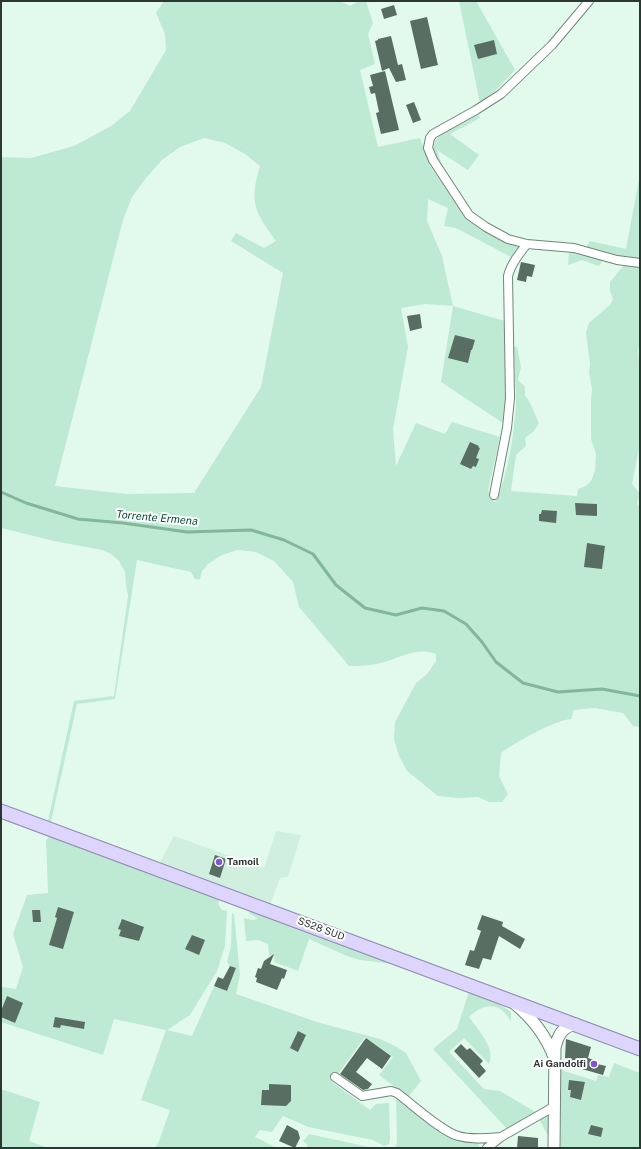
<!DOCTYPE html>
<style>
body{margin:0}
#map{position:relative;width:641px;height:1149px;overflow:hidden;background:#e2faec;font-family:"Public Sans",sans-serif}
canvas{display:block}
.frame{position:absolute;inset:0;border:2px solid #2d3731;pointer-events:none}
</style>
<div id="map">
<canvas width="641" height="1149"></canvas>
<div class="frame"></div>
</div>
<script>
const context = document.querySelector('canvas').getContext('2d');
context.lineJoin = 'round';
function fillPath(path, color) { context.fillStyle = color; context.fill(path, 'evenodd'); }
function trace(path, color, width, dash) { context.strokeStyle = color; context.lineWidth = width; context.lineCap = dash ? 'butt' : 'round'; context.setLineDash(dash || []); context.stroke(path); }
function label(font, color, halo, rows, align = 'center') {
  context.font = font + ' "Public Sans",sans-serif'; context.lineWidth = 4; context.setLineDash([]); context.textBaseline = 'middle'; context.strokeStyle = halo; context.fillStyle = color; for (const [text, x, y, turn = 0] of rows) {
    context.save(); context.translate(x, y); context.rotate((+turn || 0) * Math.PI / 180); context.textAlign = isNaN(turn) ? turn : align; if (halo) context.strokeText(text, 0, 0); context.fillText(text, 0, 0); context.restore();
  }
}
fillPath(new Path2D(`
 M 276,831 L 301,835 L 288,877 L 280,878 L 270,905 L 160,862 L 174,836 L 264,868 Z`), '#d0efde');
fillPath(new Path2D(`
 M 164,1 L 340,1 L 350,6 L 359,1 L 366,1 L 373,23 L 368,34 L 375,64 L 360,70 L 378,147 L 420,138 L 431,167 L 460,209 L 469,220 L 522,246 L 511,257 L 456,228 L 444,226 L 448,208 L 428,199 L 427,221 L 442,256 L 453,306 L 505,321 L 505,409 L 503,423 L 441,382 L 453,306 L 425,304 L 401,308 L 408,347 L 393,429 L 396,466 L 416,423 L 445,434 L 452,422 L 500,437 L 488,491 L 490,497 L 496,502 C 508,474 514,435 516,405 C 516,385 514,365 513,346 L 517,347 L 521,367 L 518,380 L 525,387 L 525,396 C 532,403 534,414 539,423 L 534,431 L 525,438 L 526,446 L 516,455 L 511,491 L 577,496 L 578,489 L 586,486 L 591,481 L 595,471 L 596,454 L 591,439 L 591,401 L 592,389 L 589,373 L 590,364 L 586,333 L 589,323 L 610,305 L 613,299 L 610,291 L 610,282 L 625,264 L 640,266 L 640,338 L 638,352 L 640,373 L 640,444 L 632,484 L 640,494 L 637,504 L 640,508 L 640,727 L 633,726 L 623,713 L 595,708 L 574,710 L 571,719 C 553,721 516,742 501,753 L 499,776 L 508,794 L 502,802 L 489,802 L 478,797 L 459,798 L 438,796 L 407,771 L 399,756 L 394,739 L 395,722 L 416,683 L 427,674 L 436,661 L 436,654 C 418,646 398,659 380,663 C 370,666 359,666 349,666 L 299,607 L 293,582 L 274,561 L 256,552 L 238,550 L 222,555 L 208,564 L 202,571 L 200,579 L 195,579 L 191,572 L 137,560 L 115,699 L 77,704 L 51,822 L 48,821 L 74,701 L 114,696 L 128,596 L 126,585 L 125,572 L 119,561 L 111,554 L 102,550 L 54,541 L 1,528 L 1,157 L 31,158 L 74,146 L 111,126 L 130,111 L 166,50 L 165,34 L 156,13 ZM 204,138 L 225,143 L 245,154 L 260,166 C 249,203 254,210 276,241 L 264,248 L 236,233 L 231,241 L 283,273 L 261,387 L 194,493 L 126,494 L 55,486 L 123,220 L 132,197 L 146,178 L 162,160 L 180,147 Z
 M 459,1 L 476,1 L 515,70 L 496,90 L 480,103 Z
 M 478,113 L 480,118 L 450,134 L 479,155 L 468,170 L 437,150 L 443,169 C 440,163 435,156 434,149 C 431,133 466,120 478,113 Z
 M 640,174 L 640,259 L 624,257 L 586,247 L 590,241 L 626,249 Z
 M 569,252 L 603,260 L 599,266 L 582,260 L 568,265 Z
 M 50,835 L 220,899 L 218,904 L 222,910 L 227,911 L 225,946 L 217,971 L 190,1015 L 167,1030 L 192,1036 L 214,986 L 227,991 L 236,969 L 230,966 L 227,962 L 231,946 L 232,913 L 234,914 L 240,975 L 236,994 L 317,1022 L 380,1039 L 395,1046 L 406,1053 L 421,1081 L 408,1097 L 379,1075 L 393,1057 L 365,1037 L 332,1082 L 370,1110 L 376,1104 L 389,1103 L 390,1139 L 389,1144 L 384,1146 L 373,1140 L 308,1127 L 283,1116 L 272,1132 L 260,1130 L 255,1137 L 277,1148 L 155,1148 L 159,1141 L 170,1110 L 141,1100 L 166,1030 L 114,1019 L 103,1055 L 1,1022 L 1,987 L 16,989 L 23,967 L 13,934 L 27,895 L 48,893 L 46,840 Z
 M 250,910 L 394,964 L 360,960 L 347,956 L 309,939 L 298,971 L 274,962 L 275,957 L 269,955 L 268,944 L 258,940 L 246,941 L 244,918 L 252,920 L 258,919 L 249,913 Z
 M 469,991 L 498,1003 L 511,1012 L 511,1022 C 500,1001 484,1003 469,1017 C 478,1030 496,1048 489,1064 L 464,1038 L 449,1052 L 484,1089 L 500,1091 L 537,1113 L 508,1130 L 433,1049 L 457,1029 Z
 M 614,1063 L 640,1073 L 640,1148 L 560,1148 L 561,1070 L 596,1081 L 598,1075 L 609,1077 Z
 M 1,1089 L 40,1102 L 29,1141 L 48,1148 L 1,1148 Z
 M 396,1095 L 448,1135 L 479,1142 L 479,1148 L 395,1148 L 397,1143 Z
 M 550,1112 L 549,1137 L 539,1119 Z
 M 309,1134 L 369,1147 L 373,1148 L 307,1148 L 307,1144 L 303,1141 Z`), '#bee9d2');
trace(new Path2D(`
 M 1,492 L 26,503 L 78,519 L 123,523 L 187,532 L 251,530 L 284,540 L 313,554 L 336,585 L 365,608 L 396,615 L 422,608 L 444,611 L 466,624 L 482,642 L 496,662 L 523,683 L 558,692 L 602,689 L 640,696`), '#82b79b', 3);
fillPath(new Path2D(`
 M 394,5 L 397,15 L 384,19 L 381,9 Z
 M 427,17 L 438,65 L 421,69 L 410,21 Z
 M 391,36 L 398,65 L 402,64 L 406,80 L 396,82 L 389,68 L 382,71 L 375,41 L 378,40 L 378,39 Z
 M 494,40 L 497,54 L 478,59 L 474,45 Z
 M 385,71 L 399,130 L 381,134 L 376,113 L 379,112 L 375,93 L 371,94 L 369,87 L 373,86 L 370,75 Z
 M 414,102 L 421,120 L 413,123 L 406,105 Z
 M 521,262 L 535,265 L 532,277 L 527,276 L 526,282 L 517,280 Z
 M 420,314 L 422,328 L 410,331 L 407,316 Z
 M 455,335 L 475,340 L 472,350 L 471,350 L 468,363 L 448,358 Z
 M 470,442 L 479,446 L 478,447 L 480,448 L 476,458 L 479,459 L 476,467 L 473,466 L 471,469 L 460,464 Z
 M 575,503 L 597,504 L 597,516 L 576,515 Z
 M 542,510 L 557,511 L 556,523 L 539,521 L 539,514 L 541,514 Z
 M 587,543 L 605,546 L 602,569 L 584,567 Z
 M 215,855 L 226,859 L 220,878 L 209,874 Z
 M 58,907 L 74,912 L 63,949 L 49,945 L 57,918 L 55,917 Z
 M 32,910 L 40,910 L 41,922 L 33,922 Z
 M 482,915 L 503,922 L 502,926 L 525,939 L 520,949 L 499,936 L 491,960 L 483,958 L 479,969 L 465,965 L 470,950 L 474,951 L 481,931 L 477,929 Z
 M 122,919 L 144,927 L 139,941 L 119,936 L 121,930 L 118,929 Z
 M 192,935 L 205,940 L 199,955 L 185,949 Z
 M 274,954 L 270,964 L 287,970 L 284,979 L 282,978 L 277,990 L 256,982 L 257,978 L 255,977 L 258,968 L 261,969 L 264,961 Z
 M 230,966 L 236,968 L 227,991 L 214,986 L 218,977 L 223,979 Z
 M 7,996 L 23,1003 L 15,1023 L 1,1017 L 1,1011 Z
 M 55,1017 L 85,1022 L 84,1029 L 61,1025 L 60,1028 L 53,1027 Z
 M 298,1031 L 306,1035 L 298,1052 L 290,1048 Z
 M 366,1038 L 391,1056 L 382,1069 L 367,1058 L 356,1072 L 372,1084 L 368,1089 L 363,1090 L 340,1074 Z
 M 566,1039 L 591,1047 L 588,1058 L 594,1060 L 593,1063 L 606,1066 L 603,1075 L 582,1069 L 582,1068 L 578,1066 L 579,1064 L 570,1061 L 570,1059 L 565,1058 Z
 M 461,1044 L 467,1050 L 470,1048 L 483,1061 L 480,1064 L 486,1071 L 479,1078 L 454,1051 Z
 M 569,1080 L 585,1082 L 581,1100 L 570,1097 L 571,1090 L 568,1090 Z
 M 269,1084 L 291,1085 L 291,1101 L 286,1106 L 261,1105 L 262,1090 L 269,1090 Z
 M 287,1125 L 298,1131 L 300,1138 L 295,1148 L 279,1141 Z
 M 591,1125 L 603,1128 L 601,1137 L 588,1134 Z
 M 518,1136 L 538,1138 L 538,1148 L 517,1148 Z`), '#596e62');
const street = new Path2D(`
 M 589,1 L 552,45 L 501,94 L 476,110 L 433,134 L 430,138 L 428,148 L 433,160 L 469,215 L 486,227 L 508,239 L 527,244 L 574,248 L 617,260 L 640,263
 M 494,495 L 507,428 L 510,398 L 508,276 C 511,264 519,254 527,244
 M 335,1077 L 362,1096 L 391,1091 L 397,1093 C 412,1104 441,1131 458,1136 C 472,1140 487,1138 501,1137
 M 487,1148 L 501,1137 L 555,1106`);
const secondary = new Path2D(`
 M 515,1004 C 532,1018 546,1036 554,1057
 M 554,1148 L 555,1048 C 558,1035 562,1027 576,1024`);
const primary = new Path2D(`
 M 1,811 L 640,1049`);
trace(street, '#70867a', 10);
trace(secondary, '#70867a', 13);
trace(primary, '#928cb4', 15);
trace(street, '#fff', 8);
trace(secondary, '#fff', 11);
trace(primary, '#ded5fd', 13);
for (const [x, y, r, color] of [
 [219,862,4,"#7e57d1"],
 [594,1064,4,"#7e57d1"]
]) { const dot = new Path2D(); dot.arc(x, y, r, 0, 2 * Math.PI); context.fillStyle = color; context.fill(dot); trace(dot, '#fff', 1.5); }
label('bold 10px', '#2d3731', '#fff', [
 ["Tamoil",227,862],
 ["Ai Gandolfi",586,1064,"right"]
], 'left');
label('10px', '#2d3731', '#fff', [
 ["SS28 SUD",321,929,20]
]);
label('italic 11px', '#094e33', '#fff', [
 ["Torrente Ermena",157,518,5]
]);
</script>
